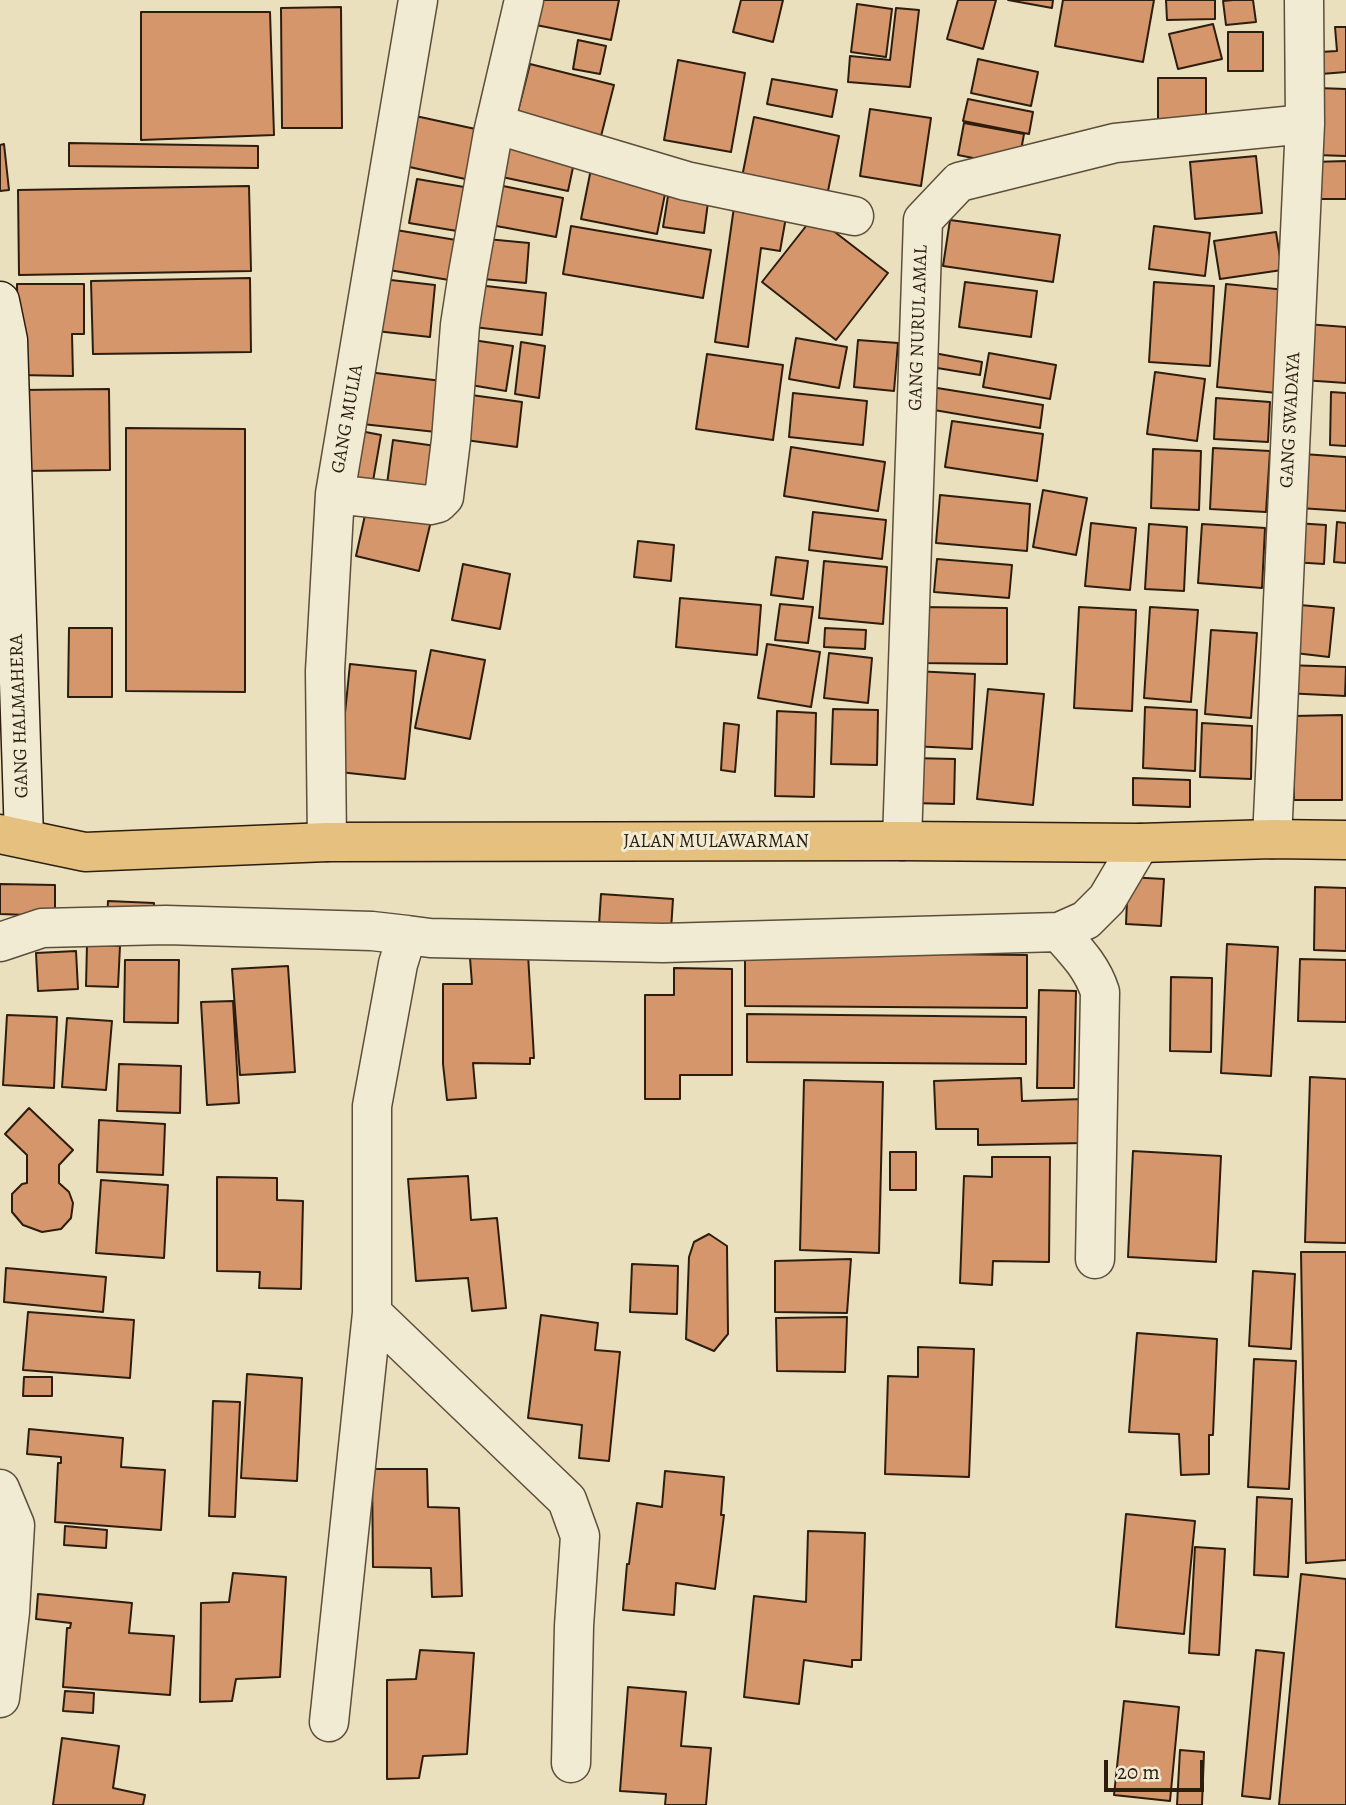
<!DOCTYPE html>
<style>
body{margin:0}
#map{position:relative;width:1346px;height:1805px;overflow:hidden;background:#eae0bd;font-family:Alegreya,serif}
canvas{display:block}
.scale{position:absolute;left:1104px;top:1760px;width:100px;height:32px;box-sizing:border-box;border:4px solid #2d1d0f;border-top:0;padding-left:9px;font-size:21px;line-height:24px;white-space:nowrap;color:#2d1d0f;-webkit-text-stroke:5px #f1ebd4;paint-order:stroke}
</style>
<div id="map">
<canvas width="1346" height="1805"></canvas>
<div class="scale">20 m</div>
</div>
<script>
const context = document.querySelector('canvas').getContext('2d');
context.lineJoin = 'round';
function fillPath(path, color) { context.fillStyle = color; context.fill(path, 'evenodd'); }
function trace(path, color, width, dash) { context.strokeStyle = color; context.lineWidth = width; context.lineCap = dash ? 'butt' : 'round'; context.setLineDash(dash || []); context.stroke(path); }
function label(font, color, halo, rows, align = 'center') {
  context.font = font + ' Alegreya,serif'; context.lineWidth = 6; context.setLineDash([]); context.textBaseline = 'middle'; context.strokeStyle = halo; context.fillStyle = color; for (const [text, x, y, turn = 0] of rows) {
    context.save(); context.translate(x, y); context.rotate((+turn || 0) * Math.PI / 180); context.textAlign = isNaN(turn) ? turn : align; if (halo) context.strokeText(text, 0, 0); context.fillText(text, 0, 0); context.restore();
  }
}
const building = new Path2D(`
 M 541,0 L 619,0 L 611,40 L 536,25 Z
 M 741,0 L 783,0 L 773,42 L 733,32 Z
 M 958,0 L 996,0 L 983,49 L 947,39 Z
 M 1008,0 L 1053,0 L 1052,8 Z
 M 1063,0 L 1154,0 L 1143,62 L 1055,46 Z
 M 1166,0 L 1215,0 L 1215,19 L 1167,20 Z
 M 1233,0 L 1253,0 L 1256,22 L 1226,25 L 1223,1 Z
 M 857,4 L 892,9 L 886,57 L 851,52 Z
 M 341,7 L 342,128 L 282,128 L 281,8 Z
 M 896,8 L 919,10 L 910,87 L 848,82 L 850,56 L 890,60 Z
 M 141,12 L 270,12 L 274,135 L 141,140 Z
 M 1213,24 L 1222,59 L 1178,69 L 1169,34 Z
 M 1335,27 L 1346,27 L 1346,72 L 1321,74 L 1320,52 L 1337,51 Z
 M 1228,32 L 1263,32 L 1263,71 L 1228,71 Z
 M 578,40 L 606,46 L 600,74 L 573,69 Z
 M 978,59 L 1038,72 L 1031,106 L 971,93 Z
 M 678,60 L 745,73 L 731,152 L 664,140 Z
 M 530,64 L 614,85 L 598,148 L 514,127 Z
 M 1158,78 L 1206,78 L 1206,122 L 1158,122 Z
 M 772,79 L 837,90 L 832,117 L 767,104 Z
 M 1318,88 L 1346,89 L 1346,156 L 1316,155 Z
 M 968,99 L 1033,112 L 1029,134 L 963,121 Z
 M 870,109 L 931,118 L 921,186 L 860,176 Z
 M 411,115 L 480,130 L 470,180 L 400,165 Z
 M 754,117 L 839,136 L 825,206 L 740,187 Z
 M 964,123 L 1024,134 L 1018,167 L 958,155 Z
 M 510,139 L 576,153 L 568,191 L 502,177 Z
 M 69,143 L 258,146 L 258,168 L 69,166 Z
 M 4,144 L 9,190 L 0,191 L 0,145 Z
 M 1256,156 L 1262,213 L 1195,219 L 1190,162 Z
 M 1346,161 L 1346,199 L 1313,199 L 1312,162 Z
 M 592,164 L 668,179 L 657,234 L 581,219 Z
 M 417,179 L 470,188 L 463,232 L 409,223 Z
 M 498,185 L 563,198 L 556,237 L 491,225 Z
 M 249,186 L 251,271 L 19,275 L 18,190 Z
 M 668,196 L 708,202 L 704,233 L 663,227 Z
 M 734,207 L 786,217 L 780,251 L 761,248 L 748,347 L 715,342 Z
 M 814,216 L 888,273 L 836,340 L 762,282 Z
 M 950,220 L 1060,235 L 1053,282 L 943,266 Z
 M 571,226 L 711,250 L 703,298 L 563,274 Z
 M 1154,226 L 1210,233 L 1205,276 L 1149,269 Z
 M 396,230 L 462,241 L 455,281 L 389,270 Z
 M 1276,232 L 1282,270 L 1220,279 L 1214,241 Z
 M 487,239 L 529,243 L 526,283 L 483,279 Z
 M 250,278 L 251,352 L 93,354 L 91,281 Z
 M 382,279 L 435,285 L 430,337 L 376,331 Z
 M 965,282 L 1037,291 L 1031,337 L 959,327 Z
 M 1154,282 L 1214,286 L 1210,366 L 1149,362 Z
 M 17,284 L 84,284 L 84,334 L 72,334 L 73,376 L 18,375 Z
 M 469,284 L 546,293 L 542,335 L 465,326 Z
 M 1226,284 L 1286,290 L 1277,393 L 1217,387 Z
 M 1306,324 L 1346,327 L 1346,383 L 1302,380 Z
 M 796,338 L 847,347 L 839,388 L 789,379 Z
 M 466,339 L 513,346 L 506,391 L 459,383 Z
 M 858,340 L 898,343 L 894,391 L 854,387 Z
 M 521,342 L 545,346 L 539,398 L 515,394 Z
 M 934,353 L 982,362 L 980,375 L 931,367 Z
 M 989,353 L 1056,365 L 1050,399 L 983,387 Z
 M 707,354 L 783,365 L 773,440 L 696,429 Z
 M 368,372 L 442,381 L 436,432 L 362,424 Z
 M 1155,372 L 1205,379 L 1197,441 L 1147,434 Z
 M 931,387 L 1043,405 L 1040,428 L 928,409 Z
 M 109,389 L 110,470 L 22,471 L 20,390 Z
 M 1331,392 L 1346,393 L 1346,446 L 1330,445 Z
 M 793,393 L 867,401 L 863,445 L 789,437 Z
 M 464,394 L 522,402 L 517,447 L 458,439 Z
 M 1216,398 L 1270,402 L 1268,442 L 1214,439 Z
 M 952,421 L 1043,434 L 1037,481 L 945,467 Z
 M 126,428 L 245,429 L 245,692 L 126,691 Z
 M 350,429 L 381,435 L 373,481 L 341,475 Z
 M 393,440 L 436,446 L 431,490 L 387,484 Z
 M 791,447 L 885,462 L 878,511 L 784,496 Z
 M 1213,448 L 1270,451 L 1266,512 L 1210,509 Z
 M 1153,449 L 1201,451 L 1199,510 L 1151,508 Z
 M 1303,454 L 1346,457 L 1346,511 L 1299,508 Z
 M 1043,490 L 1087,498 L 1076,555 L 1033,547 Z
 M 940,495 L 1030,504 L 1027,551 L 936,543 Z
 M 367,506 L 431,521 L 419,571 L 356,556 Z
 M 813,512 L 886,520 L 882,559 L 809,550 Z
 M 1337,522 L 1346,523 L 1346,563 L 1334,562 Z
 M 1091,523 L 1136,528 L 1130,590 L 1085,586 Z
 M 1295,523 L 1326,525 L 1324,564 L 1292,562 Z
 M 1149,524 L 1187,527 L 1184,591 L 1145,589 Z
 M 1202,524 L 1265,528 L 1262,588 L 1198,583 Z
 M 638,541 L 674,545 L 671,581 L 634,577 Z
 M 776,557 L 808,561 L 803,599 L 771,595 Z
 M 937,559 L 1012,565 L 1009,598 L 934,592 Z
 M 824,561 L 887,567 L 883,624 L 819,618 Z
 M 463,564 L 510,574 L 500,629 L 452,620 Z
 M 680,598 L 761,605 L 757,655 L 676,647 Z
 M 780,604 L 813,607 L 808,643 L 775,640 Z
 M 1300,605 L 1334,608 L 1329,657 L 1295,653 Z
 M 918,607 L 1007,608 L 1007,664 L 918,663 Z
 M 1079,607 L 1136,610 L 1132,711 L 1074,708 Z
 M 1150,607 L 1198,610 L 1191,702 L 1144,698 Z
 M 69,628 L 112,628 L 112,697 L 68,697 Z
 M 825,628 L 866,630 L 865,649 L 824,647 Z
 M 1211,630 L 1257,633 L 1251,718 L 1205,714 Z
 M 767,644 L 820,652 L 811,707 L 758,698 Z
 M 431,650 L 485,660 L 470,739 L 415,728 Z
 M 829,653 L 872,658 L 868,703 L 824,698 Z
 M 350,664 L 416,671 L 405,779 L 339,772 Z
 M 1285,665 L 1346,667 L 1345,696 L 1284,693 Z
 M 914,671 L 975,674 L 972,749 L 911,746 Z
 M 988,689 L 1044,694 L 1033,805 L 977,799 Z
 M 1145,707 L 1197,710 L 1195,771 L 1143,768 Z
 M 833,709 L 878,710 L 877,765 L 831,764 Z
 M 777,711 L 816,713 L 814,797 L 775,796 Z
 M 1342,715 L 1342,800 L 1294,800 L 1293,716 Z
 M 724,723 L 739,725 L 735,772 L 721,770 Z
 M 1202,723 L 1252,726 L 1251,779 L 1200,777 Z
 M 912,758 L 955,759 L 954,804 L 911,803 Z
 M 1133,778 L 1190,780 L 1190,807 L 1133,805 Z
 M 1128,877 L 1164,879 L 1161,926 L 1126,924 Z
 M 0,884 L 55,885 L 55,916 L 0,914 Z
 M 1315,887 L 1346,888 L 1346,951 L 1314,950 Z
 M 601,894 L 673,899 L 671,930 L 599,925 Z
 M 108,901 L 154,903 L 153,924 L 107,922 Z
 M 87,944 L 120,946 L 118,987 L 86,986 Z
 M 1227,944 L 1278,947 L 1271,1076 L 1221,1073 Z
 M 76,951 L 78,989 L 38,991 L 36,953 Z
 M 745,952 L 1027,955 L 1027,1008 L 745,1006 Z
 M 528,954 L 534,1058 L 530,1058 L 530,1064 L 473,1063 L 476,1098 L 447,1100 L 443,1064 L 443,984 L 472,984 L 470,958 Z
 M 1300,959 L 1346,960 L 1346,1022 L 1298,1021 Z
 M 125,960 L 179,960 L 178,1023 L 124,1022 Z
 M 288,966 L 295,1072 L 240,1075 L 232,969 Z
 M 674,968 L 732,969 L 732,1075 L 680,1075 L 680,1099 L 645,1099 L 645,995 L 674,995 Z
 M 1171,977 L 1212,978 L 1211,1052 L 1170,1051 Z
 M 1039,990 L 1076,991 L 1074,1088 L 1037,1088 Z
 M 233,1001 L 239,1103 L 207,1105 L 201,1002 Z
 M 747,1014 L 1026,1017 L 1026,1064 L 747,1062 Z
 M 7,1015 L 57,1017 L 54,1088 L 3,1085 Z
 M 67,1018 L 112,1021 L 106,1090 L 62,1087 Z
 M 119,1064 L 181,1066 L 180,1113 L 117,1111 Z
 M 1310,1077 L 1346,1079 L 1346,1243 L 1305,1242 Z
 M 1021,1078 L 1022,1101 L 1083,1099 L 1084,1143 L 978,1145 L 978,1129 L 936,1129 L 934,1081 Z
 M 804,1080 L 883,1082 L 879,1253 L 800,1250 Z
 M 29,1108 L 73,1150 L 59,1165 L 59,1183 L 69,1192 L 73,1203 L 71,1218 L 61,1229 L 42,1232 L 23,1225 L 12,1212 L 12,1194 L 22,1184 L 27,1183 L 27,1155 L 5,1134 Z
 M 99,1120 L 165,1124 L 163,1175 L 97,1172 Z
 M 1133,1151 L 1221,1156 L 1216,1262 L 1128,1257 Z
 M 890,1152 L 916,1152 L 916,1190 L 890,1190 Z
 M 992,1157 L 1050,1157 L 1049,1262 L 993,1261 L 992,1285 L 960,1283 L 964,1176 L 992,1177 Z
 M 468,1176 L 471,1220 L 497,1218 L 506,1308 L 472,1311 L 468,1278 L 416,1281 L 408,1179 Z
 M 217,1177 L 277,1178 L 277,1200 L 303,1201 L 301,1289 L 259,1288 L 260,1272 L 217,1271 Z
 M 101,1180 L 168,1185 L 164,1258 L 96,1253 Z
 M 709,1234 L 727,1246 L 728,1334 L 714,1351 L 686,1339 L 689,1257 L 694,1242 Z
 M 1301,1252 L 1346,1252 L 1346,1560 L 1306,1563 Z
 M 851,1259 L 847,1313 L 775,1312 L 775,1261 Z
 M 632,1264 L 678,1266 L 677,1314 L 630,1312 Z
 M 6,1268 L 106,1277 L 103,1312 L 4,1302 Z
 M 1253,1271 L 1295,1274 L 1291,1349 L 1249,1346 Z
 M 28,1312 L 134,1320 L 130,1378 L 23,1370 Z
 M 541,1315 L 598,1323 L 595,1350 L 620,1352 L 609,1461 L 579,1458 L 582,1425 L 528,1418 Z
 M 847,1317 L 845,1372 L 777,1371 L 776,1318 Z
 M 1137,1333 L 1217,1339 L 1213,1435 L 1209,1435 L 1209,1474 L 1181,1475 L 1179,1434 L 1129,1432 Z
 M 918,1347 L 974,1349 L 969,1477 L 885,1474 L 888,1376 L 918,1377 Z
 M 1254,1359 L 1296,1361 L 1289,1489 L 1248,1487 Z
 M 247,1374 L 302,1378 L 297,1481 L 241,1478 Z
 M 24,1377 L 52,1377 L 52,1396 L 23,1396 Z
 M 213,1401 L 240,1402 L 235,1517 L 209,1516 Z
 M 29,1429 L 123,1438 L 121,1467 L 165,1470 L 161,1530 L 55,1522 L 58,1463 L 61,1463 L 61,1457 L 27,1454 Z
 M 372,1469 L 427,1469 L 428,1507 L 459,1508 L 462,1596 L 432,1597 L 431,1568 L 373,1567 Z
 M 665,1471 L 724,1477 L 721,1515 L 724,1515 L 715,1589 L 676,1583 L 674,1615 L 623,1610 L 627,1564 L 629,1564 L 637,1503 L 662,1507 Z
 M 1257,1497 L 1292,1499 L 1288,1577 L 1254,1575 Z
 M 1126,1514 L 1195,1521 L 1184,1634 L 1116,1627 Z
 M 65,1526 L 107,1530 L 106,1548 L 64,1545 Z
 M 808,1531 L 865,1533 L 861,1660 L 852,1660 L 852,1667 L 804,1660 L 799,1704 L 744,1697 L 754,1596 L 806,1602 Z
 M 1195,1547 L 1225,1549 L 1219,1655 L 1189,1653 Z
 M 233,1573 L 286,1577 L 280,1677 L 236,1679 L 232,1701 L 200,1702 L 201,1603 L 229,1602 Z
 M 1301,1574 L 1346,1579 L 1346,1805 L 1279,1805 Z
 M 38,1594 L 132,1603 L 129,1633 L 174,1636 L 170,1695 L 63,1687 L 67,1628 L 70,1628 L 71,1623 L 36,1619 Z
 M 420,1650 L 474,1653 L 467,1754 L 423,1756 L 419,1778 L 387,1779 L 387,1680 L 416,1679 Z
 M 1256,1650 L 1284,1653 L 1270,1799 L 1242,1796 Z
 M 628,1687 L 686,1692 L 681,1746 L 711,1748 L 706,1805 L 665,1805 L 666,1794 L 620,1791 Z
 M 65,1691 L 94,1693 L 93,1713 L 63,1711 Z
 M 1124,1701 L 1179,1707 L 1170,1801 L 1114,1795 Z
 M 62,1738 L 119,1746 L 113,1788 L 145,1795 L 143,1805 L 53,1805 Z
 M 1180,1750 L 1204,1752 L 1202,1805 L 1177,1805 Z`);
fillPath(building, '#d6966b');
trace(building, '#2d1d0f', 2);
const street = new Path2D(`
 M 495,124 L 686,181 L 854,216
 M 335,494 L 430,505 L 438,503 L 444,497 L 451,440 L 460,325 L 468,273 L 493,133 L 524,0
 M 1272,839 L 1305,124 L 1304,0
 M 902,841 L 923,220 L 959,182 L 1115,143 L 1305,124
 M 327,842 L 325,671 L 335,494 L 418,0
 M 1059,932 C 1076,951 1092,967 1100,992 L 1095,1259
 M 0,942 L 42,928 L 166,925 L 372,931 L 407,935
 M 0,1489 L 15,1525 L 10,1612 L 0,1698
 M 329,1722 L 372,1313
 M 571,1763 L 574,1626 L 580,1536 L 567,1500 L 372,1313 L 372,1106 L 398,964 L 407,935 L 430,938 L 663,943 L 1059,932 L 1086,920 L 1107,899 L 1140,843`);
const secondary = new Path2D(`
 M 0,301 L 8,340 L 24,838`);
const highway = new Path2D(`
 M 0,834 L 85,852 L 327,842 L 902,841 L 1140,843 L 1272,839 L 1346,840`);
trace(street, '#5c4e3a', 41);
trace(secondary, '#2d1d0f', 41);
trace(highway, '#2d1d0f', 41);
trace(street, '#f1ebd4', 38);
trace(secondary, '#f1ebd4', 38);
trace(highway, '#e5c07e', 38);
label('19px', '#2d1d0f', '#f1ebd4', [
 ["GANG NURUL AMAL",919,328,-88],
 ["GANG MULIA",348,419,-80],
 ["GANG SWADAYA",1291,420,-87],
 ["GANG HALMAHERA",20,716,-92],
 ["JALAN MULAWARMAN",716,842]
]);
</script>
